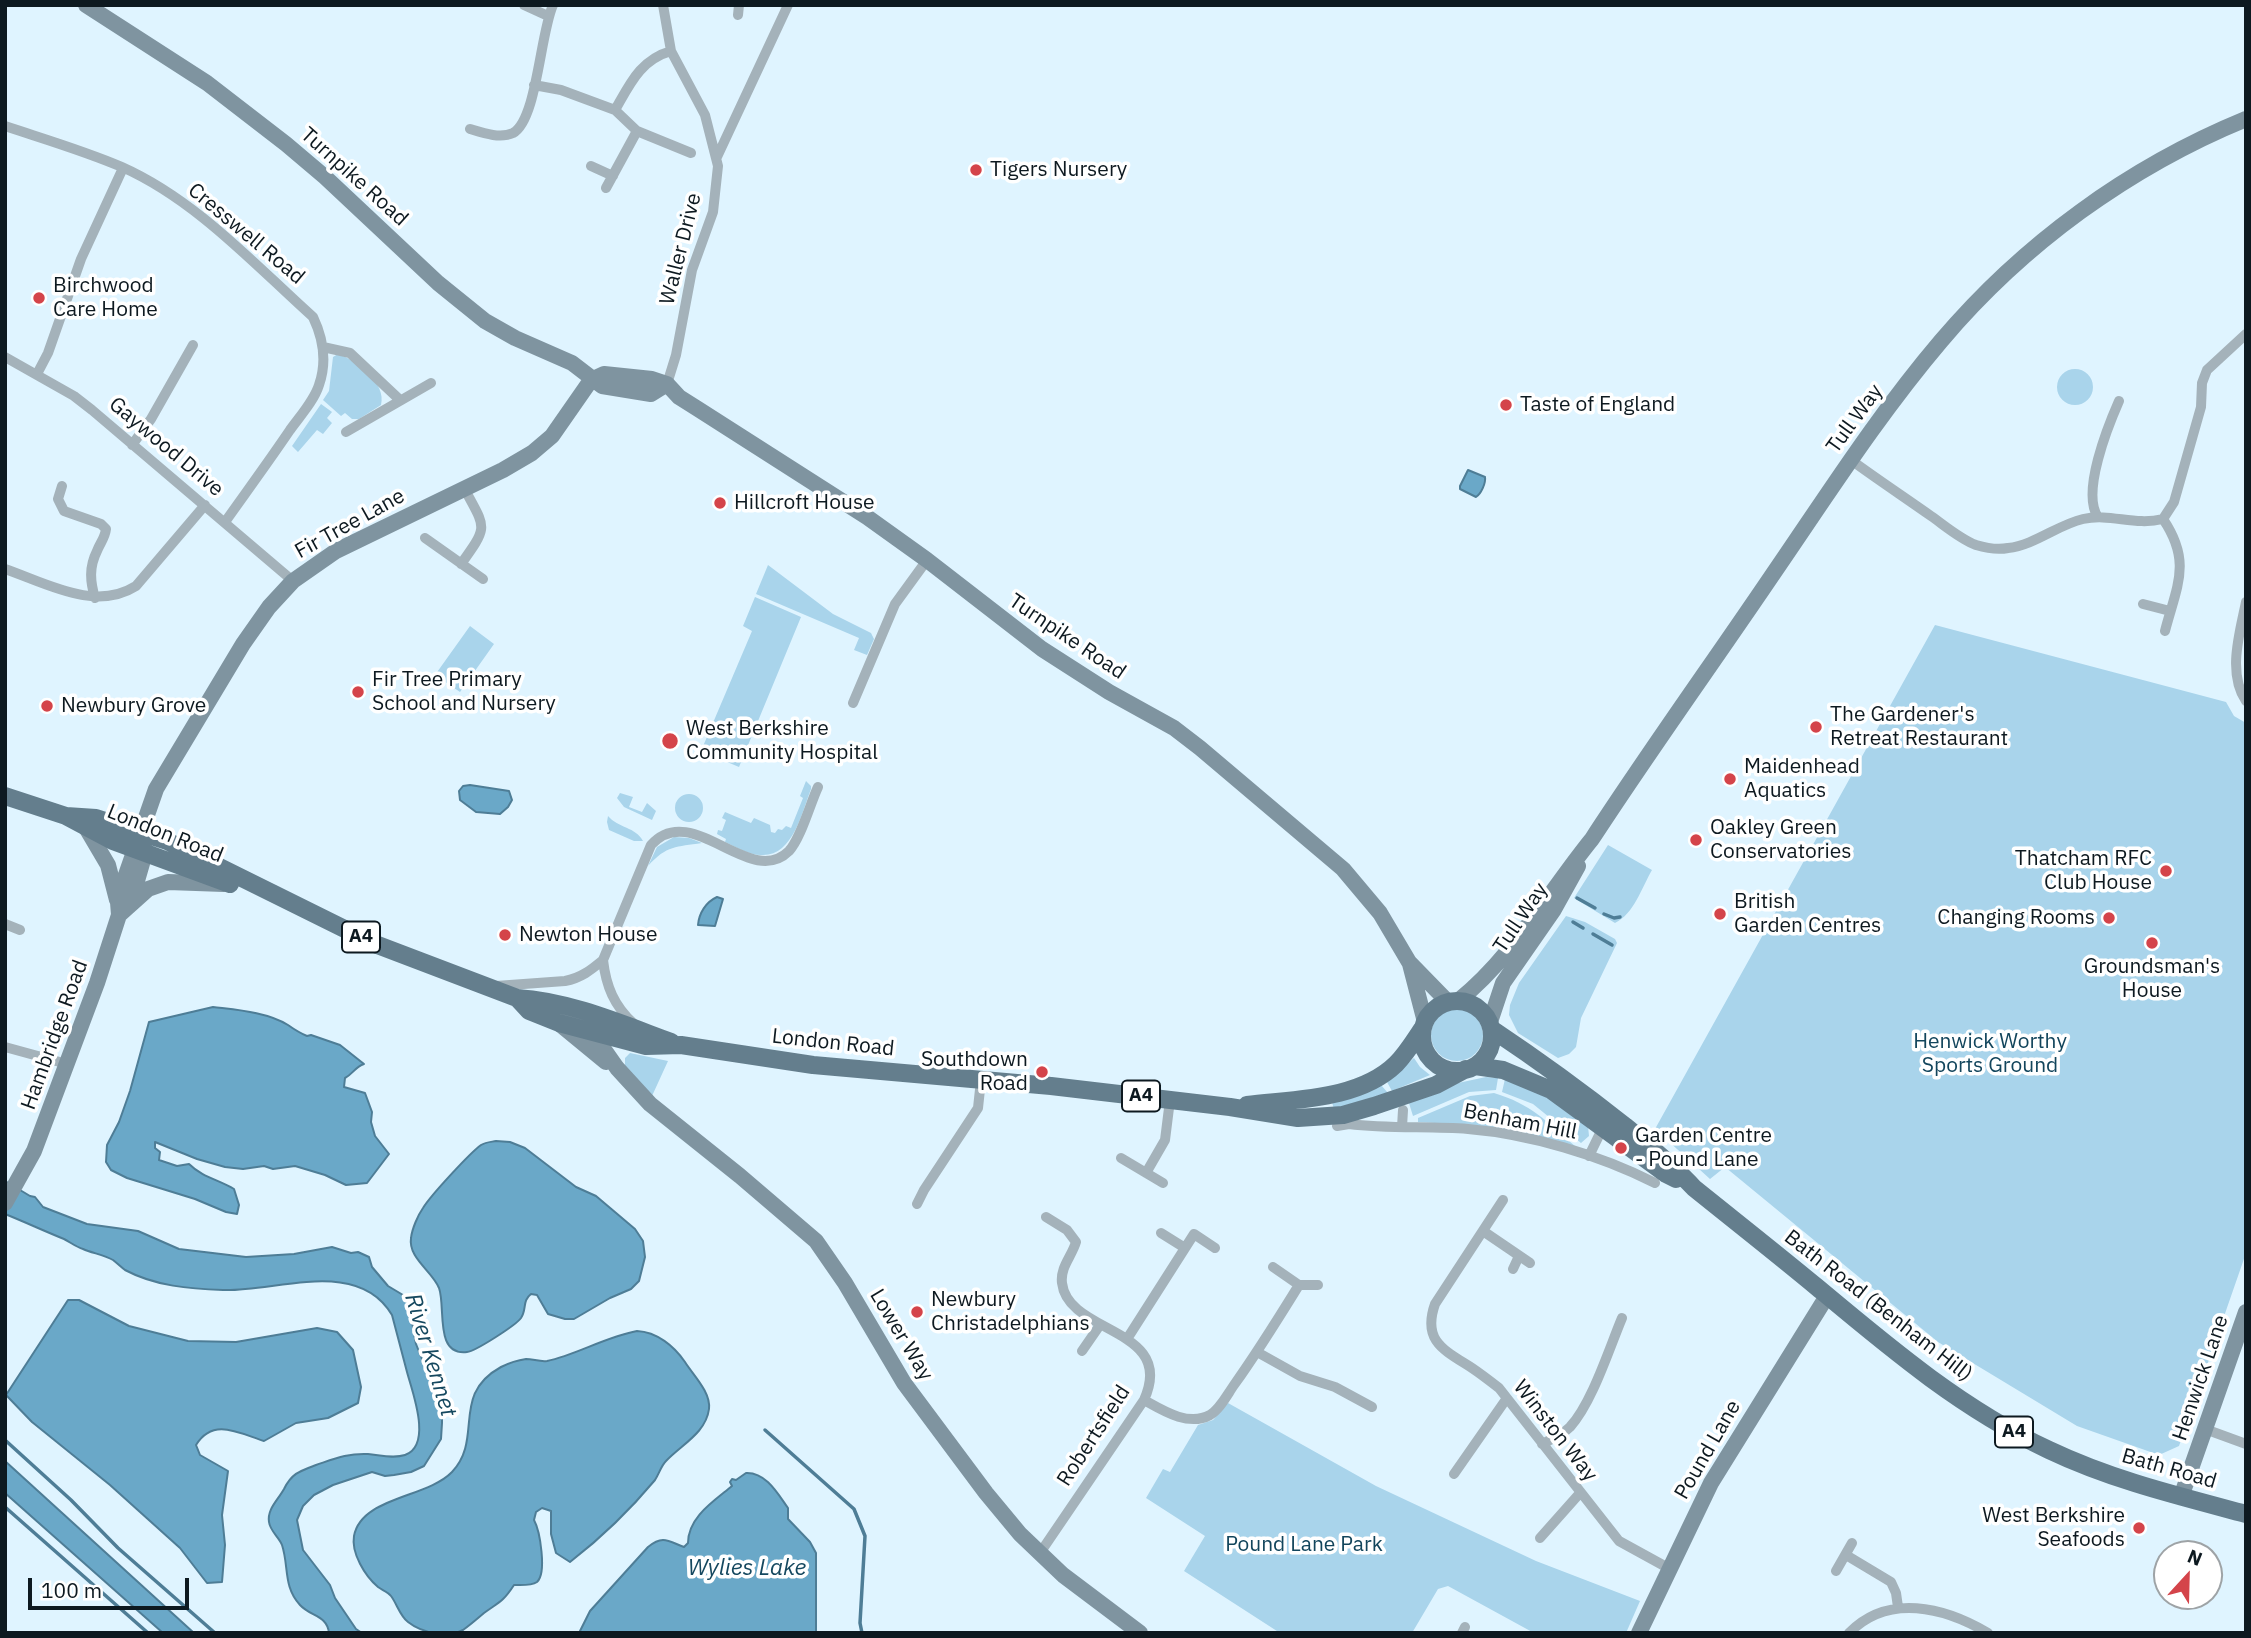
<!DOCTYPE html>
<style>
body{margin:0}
#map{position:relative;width:2251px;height:1638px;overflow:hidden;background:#dff4ff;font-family:"IBM Plex Sans",sans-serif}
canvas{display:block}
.frame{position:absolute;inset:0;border:7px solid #0d1920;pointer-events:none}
.north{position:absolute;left:2153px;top:1540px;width:70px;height:70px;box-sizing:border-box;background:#fff;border:2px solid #9ea3a6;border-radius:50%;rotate:22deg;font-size:19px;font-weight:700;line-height:28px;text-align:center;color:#0d1920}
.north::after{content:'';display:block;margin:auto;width:24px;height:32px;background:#d4444a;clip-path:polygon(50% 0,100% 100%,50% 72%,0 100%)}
.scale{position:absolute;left:28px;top:1578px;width:161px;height:32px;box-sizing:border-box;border:4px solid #0d1920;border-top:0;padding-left:9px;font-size:21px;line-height:24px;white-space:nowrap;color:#0d1920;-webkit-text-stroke:5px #fff;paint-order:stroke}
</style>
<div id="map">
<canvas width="2251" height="1638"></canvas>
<div class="frame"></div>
<div class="north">N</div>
<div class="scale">100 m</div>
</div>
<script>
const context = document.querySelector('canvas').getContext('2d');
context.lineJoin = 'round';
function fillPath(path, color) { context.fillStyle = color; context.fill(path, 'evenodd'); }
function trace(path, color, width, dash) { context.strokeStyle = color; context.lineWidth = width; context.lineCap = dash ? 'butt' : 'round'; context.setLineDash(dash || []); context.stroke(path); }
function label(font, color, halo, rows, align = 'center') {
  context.font = font + ' "IBM Plex Sans",sans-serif'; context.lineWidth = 7; context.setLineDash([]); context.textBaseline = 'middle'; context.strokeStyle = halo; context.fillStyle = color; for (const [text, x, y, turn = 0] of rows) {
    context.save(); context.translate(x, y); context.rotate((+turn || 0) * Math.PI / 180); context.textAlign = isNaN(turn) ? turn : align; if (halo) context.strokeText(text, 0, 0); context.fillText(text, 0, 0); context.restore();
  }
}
fillPath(new Path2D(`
 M 338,354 C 356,360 387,383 381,405 L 359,419 L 352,419 L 345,413 L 341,416 L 323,400 L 329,391 L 333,357 Z
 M2057 387a18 18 0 1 1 36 0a18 18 0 1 1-36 0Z
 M 321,404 L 332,412 L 327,418 L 332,423 L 323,434 L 317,430 L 298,452 L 292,446 Z
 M 768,565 L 833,614 L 871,633 L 874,639 L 867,655 L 854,650 L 859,638 L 756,594 Z
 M 755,597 L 801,617 L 739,767 L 701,751 L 752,631 L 743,626 Z
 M 1935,625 L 2226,702 L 2234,716 L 2246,723 L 2246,1253 L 2179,1446 L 2159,1455 L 2077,1426 L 1938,1342 L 1725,1167 L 1710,1179 L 1655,1129 Z
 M 470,626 L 494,644 L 460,692 L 435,675 Z
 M 806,781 L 811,786 L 811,789 C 802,812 793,857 761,855 C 749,855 736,847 725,842 L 726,839 L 717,834 L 718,830 L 722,831 L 726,820 L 722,818 L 725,812 L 751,823 L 754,818 L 770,825 L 771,832 L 775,833 L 778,829 L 782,830 L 786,826 L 791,828 L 803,798 L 800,796 Z
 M 620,793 L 633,797 L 629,807 L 642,812 L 647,803 L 656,811 L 652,820 L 624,807 L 617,798 Z
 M675 808a14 14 0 1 1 28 0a14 14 0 1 1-28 0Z
 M 608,816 C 618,828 636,827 643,841 L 634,841 L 609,830 L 607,822 Z
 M 674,837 L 689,838 L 702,843 C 676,847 667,845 648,866 L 657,847 Z
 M 1608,845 L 1652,870 C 1642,887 1634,914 1615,923 L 1574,898 Z
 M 1566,916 L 1585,922 L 1615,939 L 1617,943 L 1581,1018 L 1576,1047 L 1569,1054 L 1558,1058 L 1518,1033 L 1509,1015 L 1510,1005 L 1519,983 Z
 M1431 1035a26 26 0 1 1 52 0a26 26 0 1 1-52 0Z
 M 630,1053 L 668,1061 L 652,1096 L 625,1066 L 625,1058 Z
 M 1414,1058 L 1420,1067 L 1430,1075 L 1392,1091 L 1387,1082 Z
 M 1486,1077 L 1498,1078 L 1496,1090 L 1469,1092 L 1413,1116 L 1408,1100 L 1458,1083 Z
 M 1505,1079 L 1548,1097 L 1588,1126 L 1589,1136 L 1581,1143 L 1533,1104 L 1502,1092 Z
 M 1381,1085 L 1388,1093 L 1334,1109 L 1331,1099 Z
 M 1494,1093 C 1531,1104 1546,1121 1575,1146 L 1467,1125 L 1418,1122 L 1418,1118 L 1470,1096 Z
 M 1228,1403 L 1376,1486 L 1536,1561 L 1640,1601 L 1626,1633 L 1534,1633 L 1448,1586 L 1438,1589 L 1412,1633 L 1280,1633 L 1184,1571 L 1205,1536 L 1146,1498 L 1163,1469 L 1170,1472 L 1198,1425 L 1213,1420 Z`), '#a9d4eb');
const water = new Path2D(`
 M 1468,470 L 1485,477 C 1486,483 1481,494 1476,497 L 1460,489 L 1460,486 Z
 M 470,785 L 509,791 L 512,800 L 508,807 L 500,814 L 476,812 L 460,800 L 459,791 L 463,786 Z
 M 717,897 L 723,899 L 715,926 L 698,925 C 699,913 706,902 717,897 Z
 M 213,1007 C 237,1010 267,1012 288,1025 C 295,1030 300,1033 307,1036 L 311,1035 L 340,1045 L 364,1064 C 355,1067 353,1074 345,1078 L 344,1087 L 365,1093 L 372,1112 L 371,1122 L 375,1136 L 389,1154 L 367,1183 L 346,1185 L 325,1175 L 295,1166 L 273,1169 L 264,1166 L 243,1169 L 225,1167 L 197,1159 L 155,1142 L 155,1148 L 160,1152 L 159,1160 L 177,1166 L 189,1164 C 202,1177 219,1180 234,1189 L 239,1205 L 237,1214 L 226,1212 L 195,1199 L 127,1178 L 111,1170 L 106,1162 L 107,1145 L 119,1122 L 130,1091 L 149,1022 Z
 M 496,1141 L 510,1142 L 525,1148 L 576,1187 L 596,1196 L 635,1229 L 643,1241 L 645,1257 L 639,1281 L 631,1289 L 610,1298 L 574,1319 L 565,1319 L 548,1314 L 537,1295 L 531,1294 C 522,1301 527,1309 521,1318 C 516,1325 476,1351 467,1352 C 434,1356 446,1307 439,1288 C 432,1271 408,1258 411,1238 C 412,1229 418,1215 423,1208 C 431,1195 470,1153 481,1145 C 486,1142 491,1142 496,1141 Z
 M 5,1181 L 30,1196 L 35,1197 L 43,1207 L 87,1224 L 138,1231 L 179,1249 L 246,1257 L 294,1254 L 332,1247 L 351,1253 L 358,1252 L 369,1257 L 372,1267 L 388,1286 L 403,1295 L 409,1305 L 416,1344 L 442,1409 L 442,1423 L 441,1439 L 424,1466 L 411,1472 L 394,1475 L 385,1476 L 372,1472 L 333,1485 L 314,1495 L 303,1506 L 297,1520 L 303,1550 L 330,1585 L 335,1598 L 356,1629 L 362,1633 L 329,1633 C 327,1615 311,1617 300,1605 C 283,1587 289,1566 282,1545 C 279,1537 270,1531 269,1522 C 267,1509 278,1500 284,1489 C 292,1473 300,1471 316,1465 C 334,1459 348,1453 368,1454 C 380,1455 393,1459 405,1455 C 433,1445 412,1391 407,1372 C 402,1353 397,1334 392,1315 C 358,1257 276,1292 223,1290 C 190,1289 155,1286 125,1270 C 121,1267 117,1263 113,1260 C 104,1255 92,1253 83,1249 C 76,1247 70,1242 64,1239 C 44,1231 25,1222 5,1214 Z
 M 68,1300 L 79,1300 L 129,1326 L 188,1341 L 236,1342 L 317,1328 L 337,1332 L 353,1350 L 361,1387 L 358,1403 L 328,1418 L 296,1423 L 264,1441 C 239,1433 213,1417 196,1445 L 200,1455 L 228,1471 L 222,1515 L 225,1545 L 222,1582 L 207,1583 L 180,1548 L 110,1485 L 32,1422 L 6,1395 Z
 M 637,1331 C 657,1332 674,1346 685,1362 C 693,1375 711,1392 709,1409 C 706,1433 681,1445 666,1461 C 661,1466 659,1474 655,1480 C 630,1510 601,1538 570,1562 L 556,1553 L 551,1534 L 551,1511 L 542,1508 L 536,1512 L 534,1520 C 540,1531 547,1573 537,1582 C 531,1586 521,1585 514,1585 C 503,1602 499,1602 484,1613 C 477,1619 470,1625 463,1630 C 447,1638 422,1633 408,1622 C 400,1616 397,1604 391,1596 C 388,1592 382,1590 378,1587 C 365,1576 351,1553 354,1536 C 361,1497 427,1498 452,1472 C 484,1438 450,1395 501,1367 C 507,1364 519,1360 526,1359 C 533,1359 540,1362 547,1361 C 576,1355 605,1337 637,1331 Z
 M 5,1461 L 194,1633 L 163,1633 L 5,1493 Z
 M 746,1473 C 766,1472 778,1494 788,1508 L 788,1519 L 810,1542 L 816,1553 L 816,1633 L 579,1633 L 590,1611 L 648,1547 C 663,1535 668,1541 684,1547 L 688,1543 C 688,1517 714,1501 732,1486 L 730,1482 L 732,1479 L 736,1480 Z`);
fillPath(water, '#6aa8c8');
trace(water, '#4e7d96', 2);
trace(new Path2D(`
 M 1577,898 L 1595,908
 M 1604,914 L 1614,918 L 1620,917
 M 1573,922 L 1583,928
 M 1593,934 L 1612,945
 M 765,1430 L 854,1509 L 865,1536 L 860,1623 L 862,1633
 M 5,1440 L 71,1500 L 118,1548 L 215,1633
 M 5,1507 L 148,1633`), '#4e7d96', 3.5);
trace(new Path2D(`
 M 524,5 L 548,16
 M 663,5 L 671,51 L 705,115 L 718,166 L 713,212 L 692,270 L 676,355 L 667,384
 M 738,15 L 739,5
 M 534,85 L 561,90 L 615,110 C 630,84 640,60 671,51
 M 615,110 L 637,131
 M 5,126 C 44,139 85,151 122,167 C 196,200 254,264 313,317 C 323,338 327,362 319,385 C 314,401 300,416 290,430 C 269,461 247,491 225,522
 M 470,129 C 483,133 500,139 513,133 C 537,120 540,34 553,5
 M 717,157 L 788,5
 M 591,166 L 613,176
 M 606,188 L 637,131 L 691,153
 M 323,347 L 350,353 L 400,400
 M 5,357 L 74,396 L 92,410 L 293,581
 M 37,374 L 48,353 L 81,259 L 123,168
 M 346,432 L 431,383
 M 132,445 L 151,419 L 193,345
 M 1851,460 C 1877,479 1904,497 1931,516 C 1944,525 1960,539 1976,545 C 1986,548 1998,550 2008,548 C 2035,545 2057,525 2083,519 C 2111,513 2134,526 2163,519 L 2174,502 L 2201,407 L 2202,383 L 2207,370 L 2246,334
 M 62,486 L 58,499 L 64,511 L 101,524 L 106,529 C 105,538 100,543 97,551 C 89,567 90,581 95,598
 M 2098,517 C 2081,493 2108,426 2119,401
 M 2163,519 C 2192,562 2177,585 2165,631
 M 425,538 L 483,579
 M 461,564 C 489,525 486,529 464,488
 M 5,569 C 46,583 95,612 136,586 L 205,505
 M 2246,602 C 2240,632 2227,673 2246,701
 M 2143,604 L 2170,611
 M 853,703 L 895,604 L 927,560
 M 5,924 L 20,930
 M 603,960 C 606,986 614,1006 634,1024
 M 496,986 L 565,981 C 581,978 591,970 603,960 L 651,845 C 692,799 750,890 789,851 C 801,838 810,804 818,787
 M 5,1047 L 67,1064
 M 1337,1126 L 1349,1124 C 1388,1129 1428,1126 1468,1129 C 1529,1134 1600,1155 1655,1183
 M 1402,1127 L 1403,1110
 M 1589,1156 L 1605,1123
 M 1121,1158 L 1163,1183
 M 1146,1173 L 1165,1140 L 1170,1100
 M 1503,1200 L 1435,1304 C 1422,1341 1444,1350 1472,1368 C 1481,1374 1490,1381 1499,1388 L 1619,1541 L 1670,1569
 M 917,1204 L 924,1190 L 978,1108 L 981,1080
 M 1483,1231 L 1530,1263
 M 1161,1233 L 1185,1248
 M 1273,1267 L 1299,1285
 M 1513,1269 L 1519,1256
 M 1127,1339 L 1194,1234 L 1215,1248
 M 1082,1351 L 1100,1325
 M 1257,1352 L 1300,1376 L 1335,1387 L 1372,1407
 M 1144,1400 C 1162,1410 1188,1427 1210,1415 C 1220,1409 1227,1395 1234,1385 C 1257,1353 1278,1319 1299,1285 L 1318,1285
 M 2205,1429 L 2246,1444
 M 1542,1444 C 1552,1439 1562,1435 1570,1427 C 1592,1403 1609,1349 1622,1318
 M 1454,1474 L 1507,1398
 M 1540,1538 L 1580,1493
 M 1040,1553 L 1144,1400 C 1177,1327 1068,1335 1062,1283 C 1060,1267 1072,1256 1076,1242 L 1067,1230 L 1046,1217
 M 1846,1555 L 1891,1582 L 1896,1593 L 1898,1607
 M 1836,1571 L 1852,1543
 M 1462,1633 L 1465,1627
 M 1849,1633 C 1888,1593 1944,1607 1988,1633`), '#a4b2ba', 10);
trace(new Path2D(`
 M 86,5 L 207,83 L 286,144 L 325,177 L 438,283 L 485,321 L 515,338 L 572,363 L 602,386 L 651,394 L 667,384
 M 85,826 L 108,865 L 117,900
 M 130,905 L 145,853 L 143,842
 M 119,915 L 148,889 L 168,882 L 224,884
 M 1410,964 L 1425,1022
 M 1458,1001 C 1513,957 1548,893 1592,839 C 1650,750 1712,664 1771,577 C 1826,497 1878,415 1941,341 C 2023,244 2129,167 2246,119
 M 565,1007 L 591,1031 L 617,1068 L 650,1104 L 740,1176 L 816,1241 L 845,1283 L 904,1383 L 986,1493 L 1020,1534 L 1063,1575 L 1140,1633
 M 1490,1022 L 1503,983 L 1553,911 L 1578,866
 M 561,1025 L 606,1062
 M 5,1203 L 34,1151 L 97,983 L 119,915 L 118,902 L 126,875 L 156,789 L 243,644 L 269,607 L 293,581 L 336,551 L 503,470 L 532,453 L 552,436 L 591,380 L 604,374 L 652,379 L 667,384 L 679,397 L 698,409 L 867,517 L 927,560 L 1042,649 L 1109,692 L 1174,728 L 1200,748 L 1343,869 L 1380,913 L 1409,962 L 1448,1002
 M 2181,1497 L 2246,1312
 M 1639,1633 L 1711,1483 L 1827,1296`), '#7f94a0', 16);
trace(new Path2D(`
 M 5,796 L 66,816 L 113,841 L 230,884
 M 66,816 L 96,818 L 167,841 L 375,944 L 517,998 C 569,1001 622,1024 671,1042
 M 517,998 L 529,1011 L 559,1023 L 646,1046 L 681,1045 L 813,1065 L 1051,1086 L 1230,1107 L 1298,1118 L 1343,1115 L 1374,1106 L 1436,1085 L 1466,1069
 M1422 1036a35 35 0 1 1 70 0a35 35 0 1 1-70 0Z
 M 1493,1030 C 1538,1060 1582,1092 1625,1126 C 1649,1146 1673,1165 1694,1188 C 1735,1221 1777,1254 1818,1288 C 1891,1349 1962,1409 2049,1450 C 2112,1480 2179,1496 2246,1514
 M 1475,1066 L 1503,1070 L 1551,1090 L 1666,1174 L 1676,1179
 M 1247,1105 C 1295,1099 1359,1100 1396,1064 C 1406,1054 1414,1041 1422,1029`), '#647e8d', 18);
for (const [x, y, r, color] of [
 [976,170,7,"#d4444a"],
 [39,298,7,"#d4444a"],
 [1506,405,7,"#d4444a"],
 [720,503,7,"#d4444a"],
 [358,692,7,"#d4444a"],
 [47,706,7,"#d4444a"],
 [1816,727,7,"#d4444a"],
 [670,741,9,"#d4444a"],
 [1730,779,7,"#d4444a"],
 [1696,840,7,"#d4444a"],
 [2166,871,7,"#d4444a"],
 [1720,914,7,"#d4444a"],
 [2109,918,7,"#d4444a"],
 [505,935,7,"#d4444a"],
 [2152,943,7,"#d4444a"],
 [1042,1072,7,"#d4444a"],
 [1621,1148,7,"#d4444a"],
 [917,1312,7,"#d4444a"],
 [2139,1528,7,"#d4444a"]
]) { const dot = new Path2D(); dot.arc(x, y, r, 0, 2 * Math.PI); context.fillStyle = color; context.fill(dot); trace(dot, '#fff', 2.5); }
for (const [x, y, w] of [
 [361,937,38],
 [1141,1096,38],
 [2014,1432,38]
]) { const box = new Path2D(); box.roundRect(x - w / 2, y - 15.5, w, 31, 5); context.fillStyle = '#fff'; context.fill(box); trace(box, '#0d1920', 2); }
label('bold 19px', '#0d1920', null, [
 ["A4",361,937],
 ["A4",1141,1096],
 ["A4",2014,1432]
]);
label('21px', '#0d1920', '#fff', [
 ["Tigers Nursery",990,170],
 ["Birchwood",53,286],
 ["Care Home",53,310],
 ["Taste of England",1520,405],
 ["Hillcroft House",734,503],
 ["Fir Tree Primary",372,680],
 ["School and Nursery",372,704],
 ["Newbury Grove",61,706],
 ["The Gardener's",1830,715],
 ["Retreat Restaurant",1830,739],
 ["West Berkshire",686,729],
 ["Community Hospital",686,753],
 ["Maidenhead",1744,767],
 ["Aquatics",1744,791],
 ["Oakley Green",1710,828],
 ["Conservatories",1710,852],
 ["Thatcham RFC",2152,859,"right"],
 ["Club House",2152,883,"right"],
 ["British",1734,902],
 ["Garden Centres",1734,926],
 ["Changing Rooms",2095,918,"right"],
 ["Newton House",519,935],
 ["Groundsman's",2152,967,"center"],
 ["House",2152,991,"center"],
 ["Southdown",1028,1060,"right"],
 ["Road",1028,1084,"right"],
 ["Garden Centre",1635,1136],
 ["- Pound Lane",1635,1160],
 ["Newbury",931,1300],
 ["Christadelphians",931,1324],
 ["West Berkshire",2125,1516,"right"],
 ["Seafoods",2125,1540,"right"]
], 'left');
label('21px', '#0d1920', '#fff', [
 ["Turnpike Road",354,177,42],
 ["Cresswell Road",246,234,40],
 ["Waller Drive",681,249,-76],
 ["Tull Way",1855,419,-54],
 ["Gaywood Drive",166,447,40],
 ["Fir Tree Lane",350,524,-29],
 ["Turnpike Road",1067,637,34],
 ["London Road",165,834,22],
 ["Tull Way",1521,918,-56],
 ["Hambridge Road",55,1035,-70],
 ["London Road",833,1043,6],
 ["Benham Hill",1520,1122,11],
 ["Bath Road (Benham Hill)",1878,1306,38],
 ["Lower Way",901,1335,59],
 ["Henwick Lane",2201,1378,-71],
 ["Winston Way",1555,1431,52],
 ["Robertsfield",1094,1436,-57],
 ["Pound Lane",1708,1450,-60],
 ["Bath Road",2169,1469,16]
]);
label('21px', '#12455c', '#fff', [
 ["Henwick Worthy",1990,1042],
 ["Sports Ground",1990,1066],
 ["Pound Lane Park",1304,1545]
]);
label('italic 23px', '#15485f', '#fff', [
 ["River Kennet",430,1355,73],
 ["Wylies Lake",747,1568]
]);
</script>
